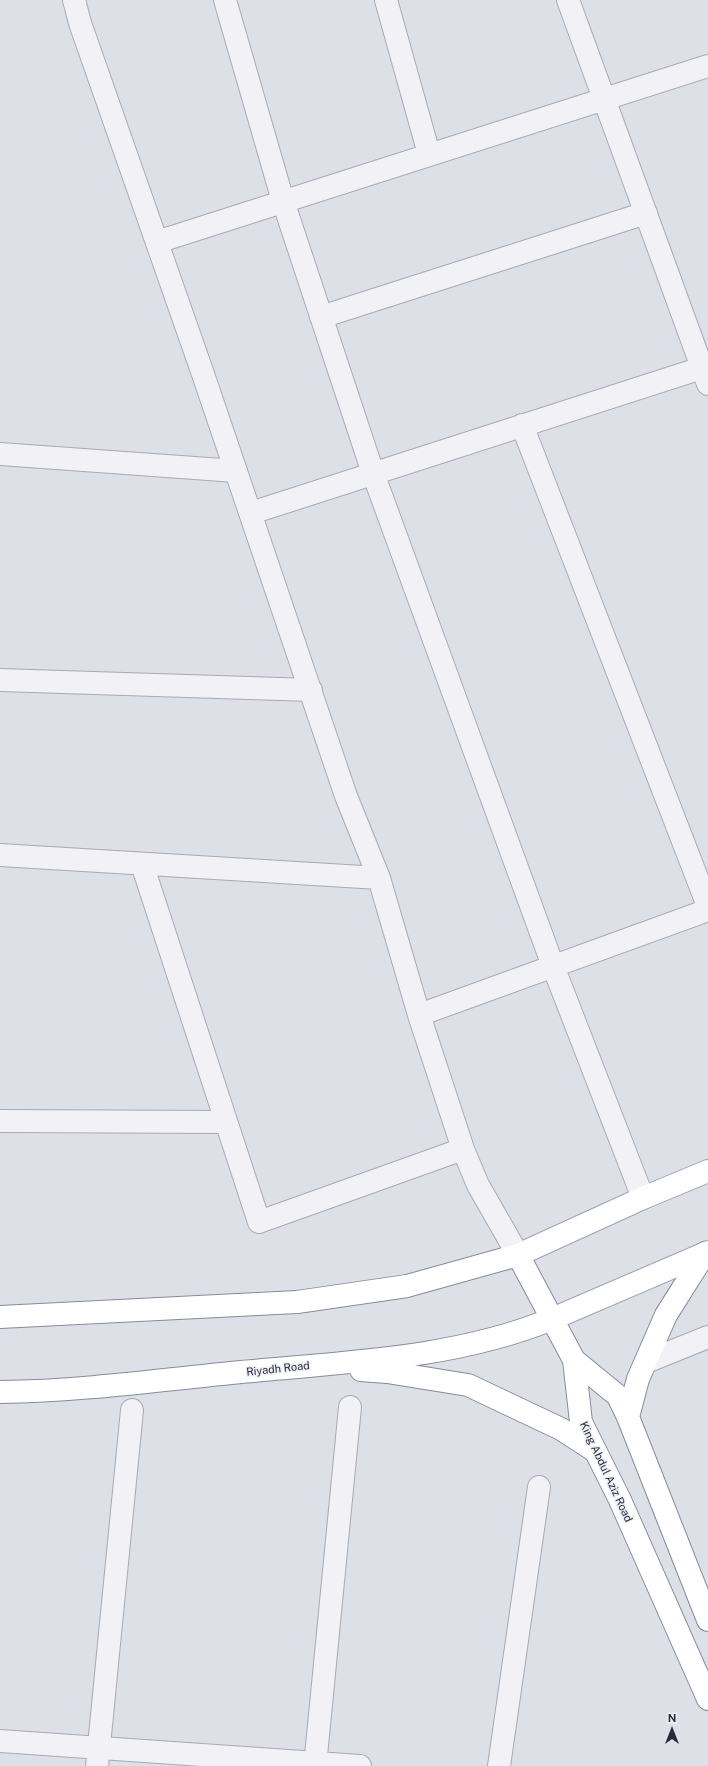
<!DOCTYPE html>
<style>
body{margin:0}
#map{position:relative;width:708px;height:1766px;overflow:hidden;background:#dee0e7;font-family:"Public Sans",sans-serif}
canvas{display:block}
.north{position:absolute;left:652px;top:1710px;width:40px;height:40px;-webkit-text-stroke:3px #eeeff5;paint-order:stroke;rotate:0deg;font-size:11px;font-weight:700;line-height:16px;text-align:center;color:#282b3e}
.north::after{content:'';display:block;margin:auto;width:14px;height:18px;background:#282b3e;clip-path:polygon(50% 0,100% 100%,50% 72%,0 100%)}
</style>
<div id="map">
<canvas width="708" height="1766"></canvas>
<div class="north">N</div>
</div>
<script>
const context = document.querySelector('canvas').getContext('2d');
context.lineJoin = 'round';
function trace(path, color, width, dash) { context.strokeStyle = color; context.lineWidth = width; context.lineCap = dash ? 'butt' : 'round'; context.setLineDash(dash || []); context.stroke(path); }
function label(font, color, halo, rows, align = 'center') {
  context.font = font + ' "Public Sans",sans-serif'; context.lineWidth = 3; context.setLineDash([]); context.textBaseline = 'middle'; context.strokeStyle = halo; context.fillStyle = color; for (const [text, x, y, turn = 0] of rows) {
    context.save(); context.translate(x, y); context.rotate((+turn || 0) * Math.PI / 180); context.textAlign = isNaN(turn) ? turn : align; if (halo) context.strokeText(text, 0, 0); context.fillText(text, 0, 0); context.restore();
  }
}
const minor = new Path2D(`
 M 74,0 L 80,23 L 203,374 L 346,796 L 379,878 L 419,1015 L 463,1149 L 478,1185 L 518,1255
 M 225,0 L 283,201 L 373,473 L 553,966 L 643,1198
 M 386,0 L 429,154
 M 568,0 L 708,384
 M 157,242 L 708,66
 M 321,317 L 646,213
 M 522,425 L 708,906
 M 0,454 L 236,471
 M 251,513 L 708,366
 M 0,680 L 311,690
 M 0,855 L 379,878
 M 142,864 L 259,1222 L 463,1149
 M 419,1015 L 708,910
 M 0,1121 L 225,1122
 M 646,1362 L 708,1337
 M 0,1741 L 360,1766
 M 97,1766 L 132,1410
 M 315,1766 L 350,1407
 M 499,1766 L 539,1487`);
const major = new Path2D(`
 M 518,1255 L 643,1198 L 708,1171
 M 552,1319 L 708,1252`);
const highway = new Path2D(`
 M 0,1317 L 297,1302 L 407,1286 L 518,1255 L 574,1360 L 581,1422 L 620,1500 L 708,1699
 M 574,1360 L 618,1396 L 628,1417 L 708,1620
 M 361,1370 L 387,1372 L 468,1385 L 561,1429 L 595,1451
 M 0,1392 C 80,1391 161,1380 241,1372 C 345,1362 454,1359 552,1319
 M 628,1417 L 638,1379 L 666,1315 L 705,1253`);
trace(minor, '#a7aab4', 24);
trace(major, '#9ea1b3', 24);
trace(highway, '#868a9e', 24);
trace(minor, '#f1f1f6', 22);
trace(major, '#fff', 22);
trace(highway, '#fff', 22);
label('11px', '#282b3e', '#eeeff5', [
 ["Riyadh Road",278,1369,-6],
 ["King Abdul Aziz Road",606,1472,65]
]);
</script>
